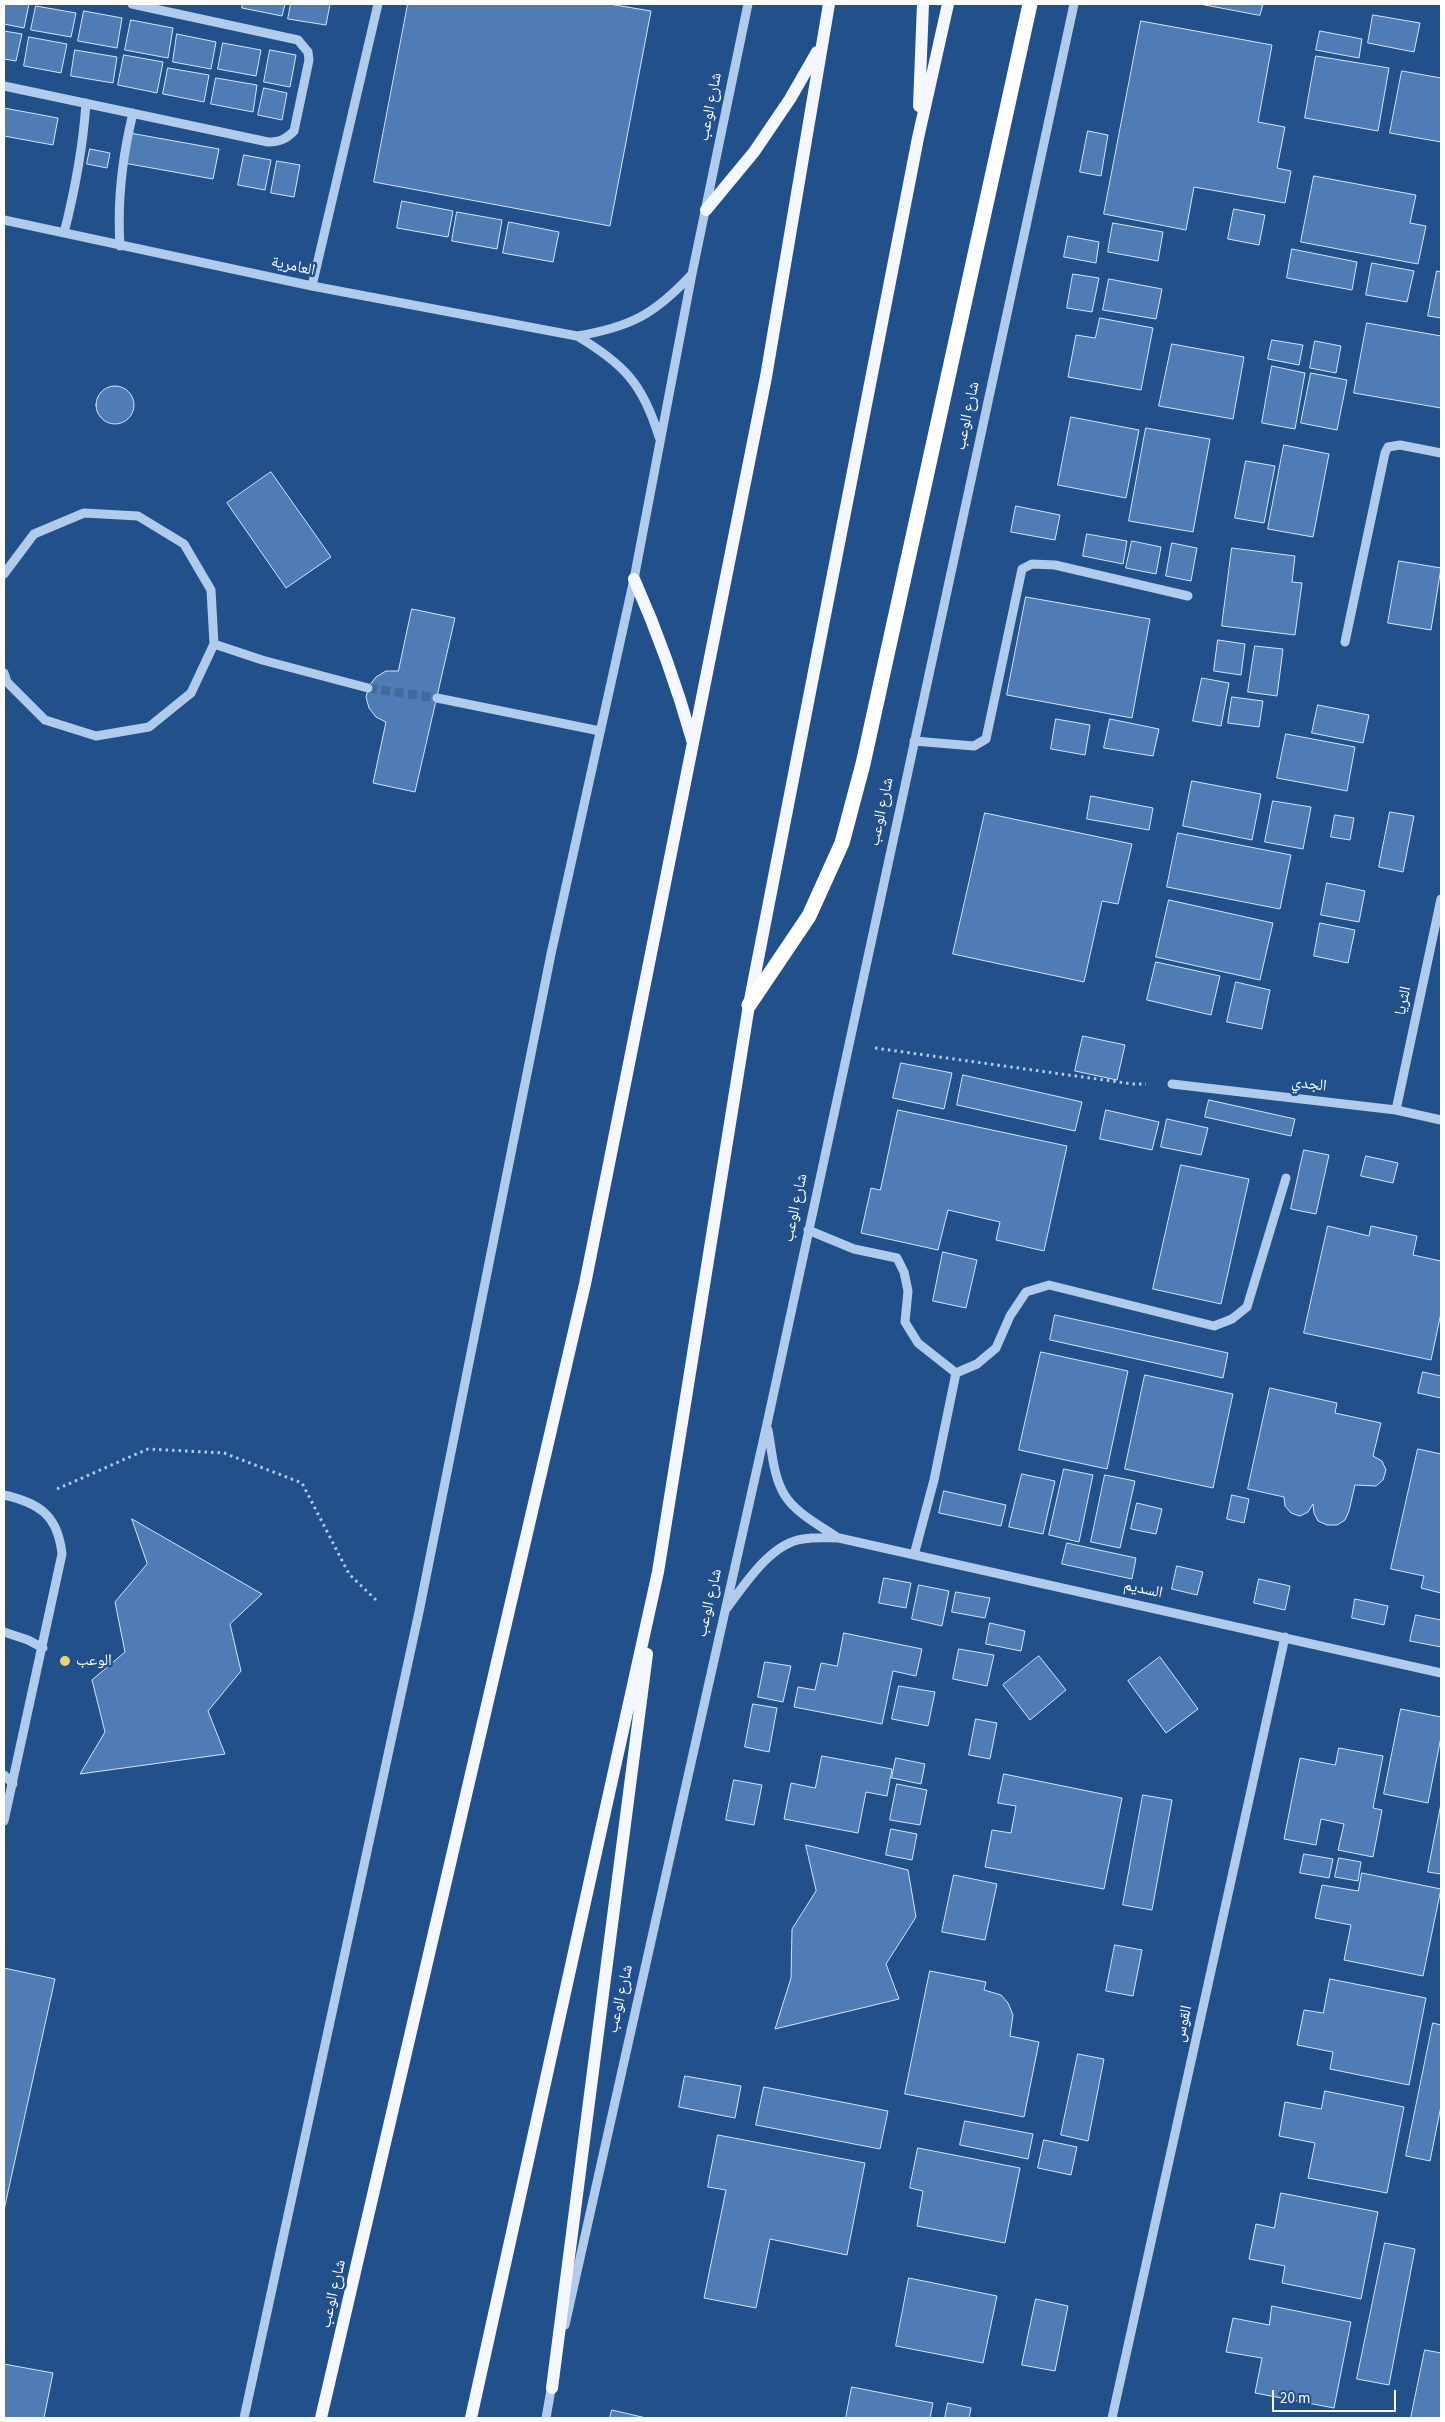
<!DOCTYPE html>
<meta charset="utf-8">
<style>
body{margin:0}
#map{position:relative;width:1445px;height:2422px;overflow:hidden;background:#22508b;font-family:"Source Sans 3",sans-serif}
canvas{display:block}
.frame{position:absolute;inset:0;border:5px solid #fff;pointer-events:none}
.scale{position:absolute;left:1272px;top:2390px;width:124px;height:22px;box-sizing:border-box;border:2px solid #fff;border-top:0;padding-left:6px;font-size:15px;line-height:18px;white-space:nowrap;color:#fff;-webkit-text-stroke:4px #22508b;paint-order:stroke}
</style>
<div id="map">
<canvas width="1445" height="2422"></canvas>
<div class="frame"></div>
<div class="scale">20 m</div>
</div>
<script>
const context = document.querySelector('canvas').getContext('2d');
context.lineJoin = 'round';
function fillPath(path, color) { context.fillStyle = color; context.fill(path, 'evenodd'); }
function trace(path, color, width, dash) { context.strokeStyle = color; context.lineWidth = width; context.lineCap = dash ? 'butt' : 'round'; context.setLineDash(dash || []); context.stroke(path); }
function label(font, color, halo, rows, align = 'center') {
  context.font = font + ' "Source Sans 3","Noto Naskh Arabic",sans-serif'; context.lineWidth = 5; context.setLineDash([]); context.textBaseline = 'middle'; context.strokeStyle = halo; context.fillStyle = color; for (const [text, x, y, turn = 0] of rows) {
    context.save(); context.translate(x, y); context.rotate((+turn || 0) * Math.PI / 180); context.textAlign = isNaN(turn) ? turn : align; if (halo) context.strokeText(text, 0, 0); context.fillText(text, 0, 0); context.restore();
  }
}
const building = new Path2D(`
 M 4,4 L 29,4 L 24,28 L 4,24 Z
 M 243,4 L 285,4 L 282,16 L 242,8 Z
 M 291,4 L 330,4 L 326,25 L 288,19 Z
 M 408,4 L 609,4 L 651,11 L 610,226 L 374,182 Z
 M 1200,4 L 1263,4 L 1260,15 Z
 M 36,6 L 76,13 L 71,37 L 31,30 Z
 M 84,11 L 122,18 L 117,48 L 78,41 Z
 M 1373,15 L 1420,23 L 1414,52 L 1368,43 Z
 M 131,20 L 173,28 L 168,58 L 125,50 Z
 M 1141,21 L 1272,45 L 1258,122 L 1285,127 L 1277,168 L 1291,171 L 1285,203 L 1194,187 L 1186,230 L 1104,214 Z
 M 4,31 L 22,34 L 16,61 L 4,59 Z
 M 1320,31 L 1362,39 L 1359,58 L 1316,50 Z
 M 177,34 L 216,42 L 211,69 L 173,62 Z
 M 29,37 L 67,44 L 61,73 L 24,66 Z
 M 223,43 L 261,50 L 256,76 L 218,69 Z
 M 75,50 L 117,57 L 113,83 L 71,76 Z
 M 270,50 L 296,55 L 290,87 L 264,82 Z
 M 124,55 L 163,62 L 157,93 L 118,85 Z
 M 1316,56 L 1389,68 L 1378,131 L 1305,118 Z
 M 168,68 L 209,75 L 204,102 L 163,94 Z
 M 1402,71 L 1441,78 L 1441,142 L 1390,133 Z
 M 216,78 L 257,85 L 253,112 L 211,104 Z
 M 264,88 L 287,93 L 282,120 L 258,115 Z
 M 4,108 L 58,118 L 53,145 L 4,136 Z
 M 1088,131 L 1108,135 L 1101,176 L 1080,172 Z
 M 130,133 L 219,149 L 213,179 L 124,163 Z
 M 90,149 L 110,153 L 107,168 L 87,164 Z
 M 244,155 L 271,160 L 265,190 L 238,185 Z
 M 277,161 L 300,165 L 294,197 L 271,193 Z
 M 1314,176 L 1416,195 L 1410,223 L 1426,226 L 1418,264 L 1301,242 Z
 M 402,201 L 453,211 L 448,237 L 397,228 Z
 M 1234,209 L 1265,215 L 1259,245 L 1228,239 Z
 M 457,212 L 502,220 L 497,249 L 452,241 Z
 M 509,222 L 559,232 L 553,262 L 503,253 Z
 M 1113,223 L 1163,232 L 1158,261 L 1108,252 Z
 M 1068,236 L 1099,242 L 1096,263 L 1064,257 Z
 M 1292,249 L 1357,262 L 1352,290 L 1287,278 Z
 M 1372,263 L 1414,271 L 1407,302 L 1366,295 Z
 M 1437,271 L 1441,272 L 1441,318 L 1428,316 Z
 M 1073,274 L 1099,278 L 1092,312 L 1067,308 Z
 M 1109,279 L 1162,289 L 1156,319 L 1103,310 Z
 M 1100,318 L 1153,328 L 1141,390 L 1068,377 L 1076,335 L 1095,338 Z
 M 1367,323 L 1441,336 L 1441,408 L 1354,393 Z
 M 1272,340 L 1303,345 L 1299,365 L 1268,359 Z
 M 1315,341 L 1341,346 L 1336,373 L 1310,368 Z
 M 1172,344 L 1244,357 L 1233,419 L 1159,406 Z
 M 1272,366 L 1305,373 L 1295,429 L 1262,423 Z
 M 1311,373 L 1347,380 L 1337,430 L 1301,423 Z
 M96 405a19 19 0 1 1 38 0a19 19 0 1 1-38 0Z
 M 1071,417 L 1139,430 L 1126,498 L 1058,485 Z
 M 1146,428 L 1210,439 L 1193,532 L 1129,521 Z
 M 1284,445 L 1329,454 L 1313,537 L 1268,529 Z
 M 1246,461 L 1275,466 L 1264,523 L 1235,518 Z
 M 271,472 L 331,557 L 286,588 L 227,503 Z
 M 1016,506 L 1060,515 L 1055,540 L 1011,532 Z
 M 1087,534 L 1127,541 L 1123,564 L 1083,556 Z
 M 1132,541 L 1161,547 L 1156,574 L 1126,568 Z
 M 1172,543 L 1197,548 L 1191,581 L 1166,576 Z
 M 1232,548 L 1295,556 L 1292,582 L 1302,583 L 1295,635 L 1222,626 Z
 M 1399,561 L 1441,568 L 1431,630 L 1388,623 Z
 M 1026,597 L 1150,619 L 1132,718 L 1007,695 Z
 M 412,609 L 455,618 L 415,792 L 373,783 L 386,722 L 376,717 L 369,708 L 366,697 L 369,686 L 376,677 L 386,671 L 398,671 Z
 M 1218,640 L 1245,644 L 1241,675 L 1214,671 Z
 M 1255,646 L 1283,649 L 1277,696 L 1248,692 Z
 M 1202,678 L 1229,683 L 1221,726 L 1193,721 Z
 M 1232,697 L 1263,701 L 1259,727 L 1228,723 Z
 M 1318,705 L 1369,715 L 1363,743 L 1312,733 Z
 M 1056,719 L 1090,725 L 1085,755 L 1051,749 Z
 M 1110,719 L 1159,729 L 1153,756 L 1104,748 Z
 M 1286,734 L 1355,747 L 1347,791 L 1277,778 Z
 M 1192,781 L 1261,794 L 1252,840 L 1183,826 Z
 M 1091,796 L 1153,808 L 1149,830 L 1087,819 Z
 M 1273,801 L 1311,807 L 1303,849 L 1265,842 Z
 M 1390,812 L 1414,816 L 1403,872 L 1379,867 Z
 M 985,813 L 1132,844 L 1118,904 L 1102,901 L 1084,982 L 953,954 Z
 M 1335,815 L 1354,818 L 1350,840 L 1331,837 Z
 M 1178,833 L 1291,855 L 1280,909 L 1167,887 Z
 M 1327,883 L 1365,891 L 1359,922 L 1321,915 Z
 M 1169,900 L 1273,923 L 1260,980 L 1156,957 Z
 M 1320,923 L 1355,930 L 1348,963 L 1314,956 Z
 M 1156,962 L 1220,976 L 1211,1015 L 1147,1000 Z
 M 1236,982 L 1270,990 L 1262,1029 L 1227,1022 Z
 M 1083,1036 L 1125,1045 L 1117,1080 L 1075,1071 Z
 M 901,1063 L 952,1073 L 944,1109 L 893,1098 Z
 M 963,1075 L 1082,1102 L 1075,1131 L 957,1105 Z
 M 1209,1100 L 1295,1119 L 1291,1136 L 1205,1117 Z
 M 898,1110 L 1067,1146 L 1044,1251 L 996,1240 L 1000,1222 L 948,1210 L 938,1250 L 861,1233 L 871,1188 L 880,1190 Z
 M 1106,1110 L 1159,1122 L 1152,1150 L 1100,1139 Z
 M 1167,1119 L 1208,1128 L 1201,1155 L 1161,1147 Z
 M 1304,1150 L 1329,1155 L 1316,1214 L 1291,1209 Z
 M 1366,1156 L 1398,1163 L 1393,1183 L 1361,1176 Z
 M 1181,1165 L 1249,1179 L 1221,1304 L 1153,1289 Z
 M 1328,1226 L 1369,1236 L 1371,1226 L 1417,1236 L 1413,1255 L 1441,1261 L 1441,1313 L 1431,1360 L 1304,1333 Z
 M 943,1252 L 977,1260 L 966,1308 L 933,1301 Z
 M 1055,1315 L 1228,1353 L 1223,1378 L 1050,1340 Z
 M 1041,1352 L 1128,1371 L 1107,1469 L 1019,1450 Z
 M 1423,1372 L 1441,1376 L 1441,1398 L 1418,1393 Z
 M 1145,1375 L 1233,1394 L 1213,1488 L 1125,1469 Z
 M 1270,1388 L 1337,1403 L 1335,1413 L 1381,1423 L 1373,1456 L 1382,1461 L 1386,1470 L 1383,1480 L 1376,1486 L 1355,1485 L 1349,1511 L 1345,1520 L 1337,1525 L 1327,1525 L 1318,1521 L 1314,1513 L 1313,1504 L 1308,1512 L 1300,1516 L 1291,1513 L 1285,1506 L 1284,1497 L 1248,1489 Z
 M 1418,1449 L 1441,1454 L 1441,1593 L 1421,1588 L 1424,1576 L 1391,1569 Z
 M 1064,1469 L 1093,1475 L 1079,1542 L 1049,1535 Z
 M 1022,1474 L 1055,1481 L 1043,1534 L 1009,1527 Z
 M 1105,1475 L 1135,1481 L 1120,1548 L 1091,1542 Z
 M 944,1491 L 1006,1505 L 1001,1526 L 939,1513 Z
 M 1232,1495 L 1249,1499 L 1244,1523 L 1227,1519 Z
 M 1137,1503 L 1162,1509 L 1156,1534 L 1131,1529 Z
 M 132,1519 L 262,1594 L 230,1624 L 241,1671 L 208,1711 L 225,1754 L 80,1774 L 105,1732 L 92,1680 L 125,1652 L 115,1602 L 147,1564 Z
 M 1067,1543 L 1136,1558 L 1132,1579 L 1062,1564 Z
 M 1177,1566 L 1203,1572 L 1197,1595 L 1172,1589 Z
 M 884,1578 L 911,1583 L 906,1608 L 879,1603 Z
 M 1259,1579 L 1290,1586 L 1285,1610 L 1254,1603 Z
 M 919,1585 L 949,1591 L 942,1626 L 912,1619 Z
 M 956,1592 L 990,1598 L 985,1618 L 952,1612 Z
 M 1355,1599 L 1388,1606 L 1384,1625 L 1352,1618 Z
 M 1416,1615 L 1441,1620 L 1441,1647 L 1410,1641 Z
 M 990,1623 L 1025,1631 L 1021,1651 L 986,1644 Z
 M 844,1633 L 922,1649 L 916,1676 L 893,1671 L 882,1724 L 794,1707 L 798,1687 L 815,1690 L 821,1663 L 837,1666 Z
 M 959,1649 L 994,1655 L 987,1686 L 953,1679 Z
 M 1039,1656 L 1066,1690 L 1030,1720 L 1003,1685 Z
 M 1160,1657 L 1198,1709 L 1166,1733 L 1128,1681 Z
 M 765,1662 L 791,1666 L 783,1702 L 758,1697 Z
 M 899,1686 L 935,1692 L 928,1726 L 892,1719 Z
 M 753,1704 L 777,1708 L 769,1752 L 745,1747 Z
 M 1401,1709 L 1441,1717 L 1441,1737 L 1428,1803 L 1384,1794 Z
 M 976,1719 L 997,1723 L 990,1759 L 969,1755 Z
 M 1339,1748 L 1383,1756 L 1373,1808 L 1382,1810 L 1373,1857 L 1338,1850 L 1344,1824 L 1321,1819 L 1316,1845 L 1284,1839 L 1300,1758 L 1335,1765 Z
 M 822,1756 L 892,1769 L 887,1796 L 866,1792 L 858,1833 L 784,1819 L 791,1783 L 815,1788 Z
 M 896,1758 L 925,1764 L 921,1784 L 892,1778 Z
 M 1004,1774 L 1122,1798 L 1104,1889 L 985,1867 L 992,1830 L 1011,1833 L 1016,1806 L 998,1803 Z
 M 734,1780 L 762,1785 L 754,1825 L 726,1820 Z
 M 897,1784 L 927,1790 L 920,1825 L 890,1820 Z
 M 1143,1795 L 1172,1800 L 1152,1910 L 1123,1905 Z
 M 1441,1804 L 1441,1874 L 1428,1872 Z
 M 891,1829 L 917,1834 L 912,1860 L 886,1855 Z
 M 806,1845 L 908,1870 L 916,1917 L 886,1964 L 899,1999 L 775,2029 L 791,1978 L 792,1929 L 816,1891 Z
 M 1304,1854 L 1333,1859 L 1329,1878 L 1300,1873 Z
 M 1339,1858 L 1361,1862 L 1358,1881 L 1335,1877 Z
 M 1362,1873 L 1441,1889 L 1423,1976 L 1344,1960 L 1351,1925 L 1315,1918 L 1322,1885 L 1358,1891 Z
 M 954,1875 L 997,1884 L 985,1940 L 942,1932 Z
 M 1115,1945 L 1142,1950 L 1133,1996 L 1106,1991 Z
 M 4,1968 L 55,1979 L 4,2210 Z
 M 930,1971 L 986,1982 L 984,1990 L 1001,1995 L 1008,2003 L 1013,2015 L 1010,2036 L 1039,2042 L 1024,2117 L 905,2094 Z
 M 1330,1979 L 1426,1998 L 1409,2085 L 1330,2069 L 1333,2052 L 1297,2045 L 1304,2010 L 1323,2013 Z
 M 1433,2023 L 1441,2025 L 1441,2106 L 1430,2161 L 1406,2156 Z
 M 1078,2054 L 1104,2059 L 1088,2141 L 1061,2135 Z
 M 685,2076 L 741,2086 L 735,2118 L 679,2107 Z
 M 764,2087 L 888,2111 L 880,2149 L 756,2125 Z
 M 1325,2091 L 1404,2107 L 1387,2193 L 1308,2178 L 1315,2143 L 1279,2136 L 1285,2102 L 1321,2109 Z
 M 965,2121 L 1033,2134 L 1028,2159 L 960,2145 Z
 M 718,2135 L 865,2163 L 847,2255 L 770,2239 L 756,2308 L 704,2298 L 726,2190 L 708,2187 Z
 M 1044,2140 L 1077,2147 L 1071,2175 L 1038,2168 Z
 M 918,2148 L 1020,2168 L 1005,2243 L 917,2226 L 923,2191 L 910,2188 Z
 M 1281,2193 L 1378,2212 L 1361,2299 L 1282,2283 L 1285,2266 L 1249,2259 L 1256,2224 L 1274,2228 Z
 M 1385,2243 L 1415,2249 L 1389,2385 L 1357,2379 Z
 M 909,2278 L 997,2296 L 983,2363 L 896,2346 Z
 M 1036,2299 L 1068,2306 L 1055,2371 L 1022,2365 Z
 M 1272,2306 L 1351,2322 L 1334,2408 L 1255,2393 L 1262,2358 L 1226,2352 L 1233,2318 L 1269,2325 Z
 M 1425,2350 L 1441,2353 L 1441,2418 L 1411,2418 Z
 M 4,2364 L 53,2373 L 44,2418 L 4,2418 Z
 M 852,2387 L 933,2403 L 930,2418 L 846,2418 Z
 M 948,2403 L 971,2408 L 969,2418 L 945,2418 Z
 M 612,2410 L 646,2418 L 610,2418 Z`);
fillPath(building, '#4f7cb4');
trace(building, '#d5e5f8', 1);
trace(new Path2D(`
 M 368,688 L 437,698`), '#436a9c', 9, [9, 4.5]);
trace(new Path2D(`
 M 875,1048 L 1133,1084 L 1146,1084
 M 57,1489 L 148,1449 L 224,1453 L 302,1483 L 349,1574 L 377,1601`), '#b0cbeb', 3, [2.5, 4]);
trace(new Path2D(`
 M 4,86 L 268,142 C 280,142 286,139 294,131 L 309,60 L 308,52 L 298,40 L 132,4
 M 4,220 L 312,286 L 577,336 C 631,327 655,314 692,274
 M 64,233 C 75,190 83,147 86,103
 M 120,246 C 117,200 122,158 133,113
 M 312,286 L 378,4
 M 577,336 C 624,364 643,384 659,437
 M 4,574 L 34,534 L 84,513 L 138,516 L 184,544 L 211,590 L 214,644 L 191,693 L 149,727 L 96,736 L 45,720 L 7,682 L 4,673
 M 1345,642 L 1385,453 L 1388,447 L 1400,445 L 1441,453
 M 214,644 L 262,660 L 368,688
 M 437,698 L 600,731
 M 914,741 L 974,746 L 986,739 L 1022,569 L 1032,564 L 1055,565 L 1188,596
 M 1172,1084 L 1396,1110 L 1441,1120
 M 1396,1110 L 1441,899
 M 808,1230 L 854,1249 L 897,1258 L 904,1272 L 908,1291 L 905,1322 L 918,1343 L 956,1373 L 934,1480 L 914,1555
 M 956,1373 L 977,1364 L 996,1348 L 1010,1316 L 1026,1292 L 1049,1285 L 1214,1326 L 1232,1319 L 1247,1307 L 1286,1178
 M 768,1430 C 772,1451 773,1475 784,1494 C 795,1513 821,1526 838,1538
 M 4,1495 C 40,1503 58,1516 62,1554 L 4,1821
 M 727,1608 C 745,1584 771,1543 803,1539 C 815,1537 827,1538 839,1538 L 1441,1673
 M 4,1632 L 28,1640 L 43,1648
 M 4,1775 L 13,1784
 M 565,2325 L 767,1424 L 1074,4
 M 244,2418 L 419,1612 L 551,954 L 634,579 L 692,274 L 748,4
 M 546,2418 L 552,2384
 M 1112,2418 L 1285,1637`), '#b0cbeb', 9);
trace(new Path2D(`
 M 919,106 L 923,4
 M 706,210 L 754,152 L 790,99 L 817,52
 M 634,579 C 658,633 677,686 693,743
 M 552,2388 L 647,1654
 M 321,2418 L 585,1284 L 766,377 L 829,4
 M 471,2418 L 658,1572 L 749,1005 L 918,138 L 948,4`), '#f4f8fe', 12);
trace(new Path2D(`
 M 749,1005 L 809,916 L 842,843 L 863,764 L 1030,4`), '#fff', 15);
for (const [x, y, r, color] of [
 [65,1661,6,"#f6d072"]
]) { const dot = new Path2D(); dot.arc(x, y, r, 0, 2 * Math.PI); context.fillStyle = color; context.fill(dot); trace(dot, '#22508b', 2); }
label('16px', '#fff', '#22508b', [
 ["شارع الوعب",711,107,-79],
 ["العامرية",293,267,12],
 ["شارع الوعب",968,416,-78],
 ["شارع الوعب",882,812,-78],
 ["الثريا",1404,1001,-78],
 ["الجدي",1309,1085,7],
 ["شارع الوعب",796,1208,-78],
 ["السديم",1143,1590,12],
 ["شارع الوعب",710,1603,-77],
 ["شارع الوعب",621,1999,-77],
 ["القوس",1184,2024,-78],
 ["شارع الوعب",334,2294,-77]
]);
label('16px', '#fff', '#22508b', [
 ["الوعب",76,1661]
], 'left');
</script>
